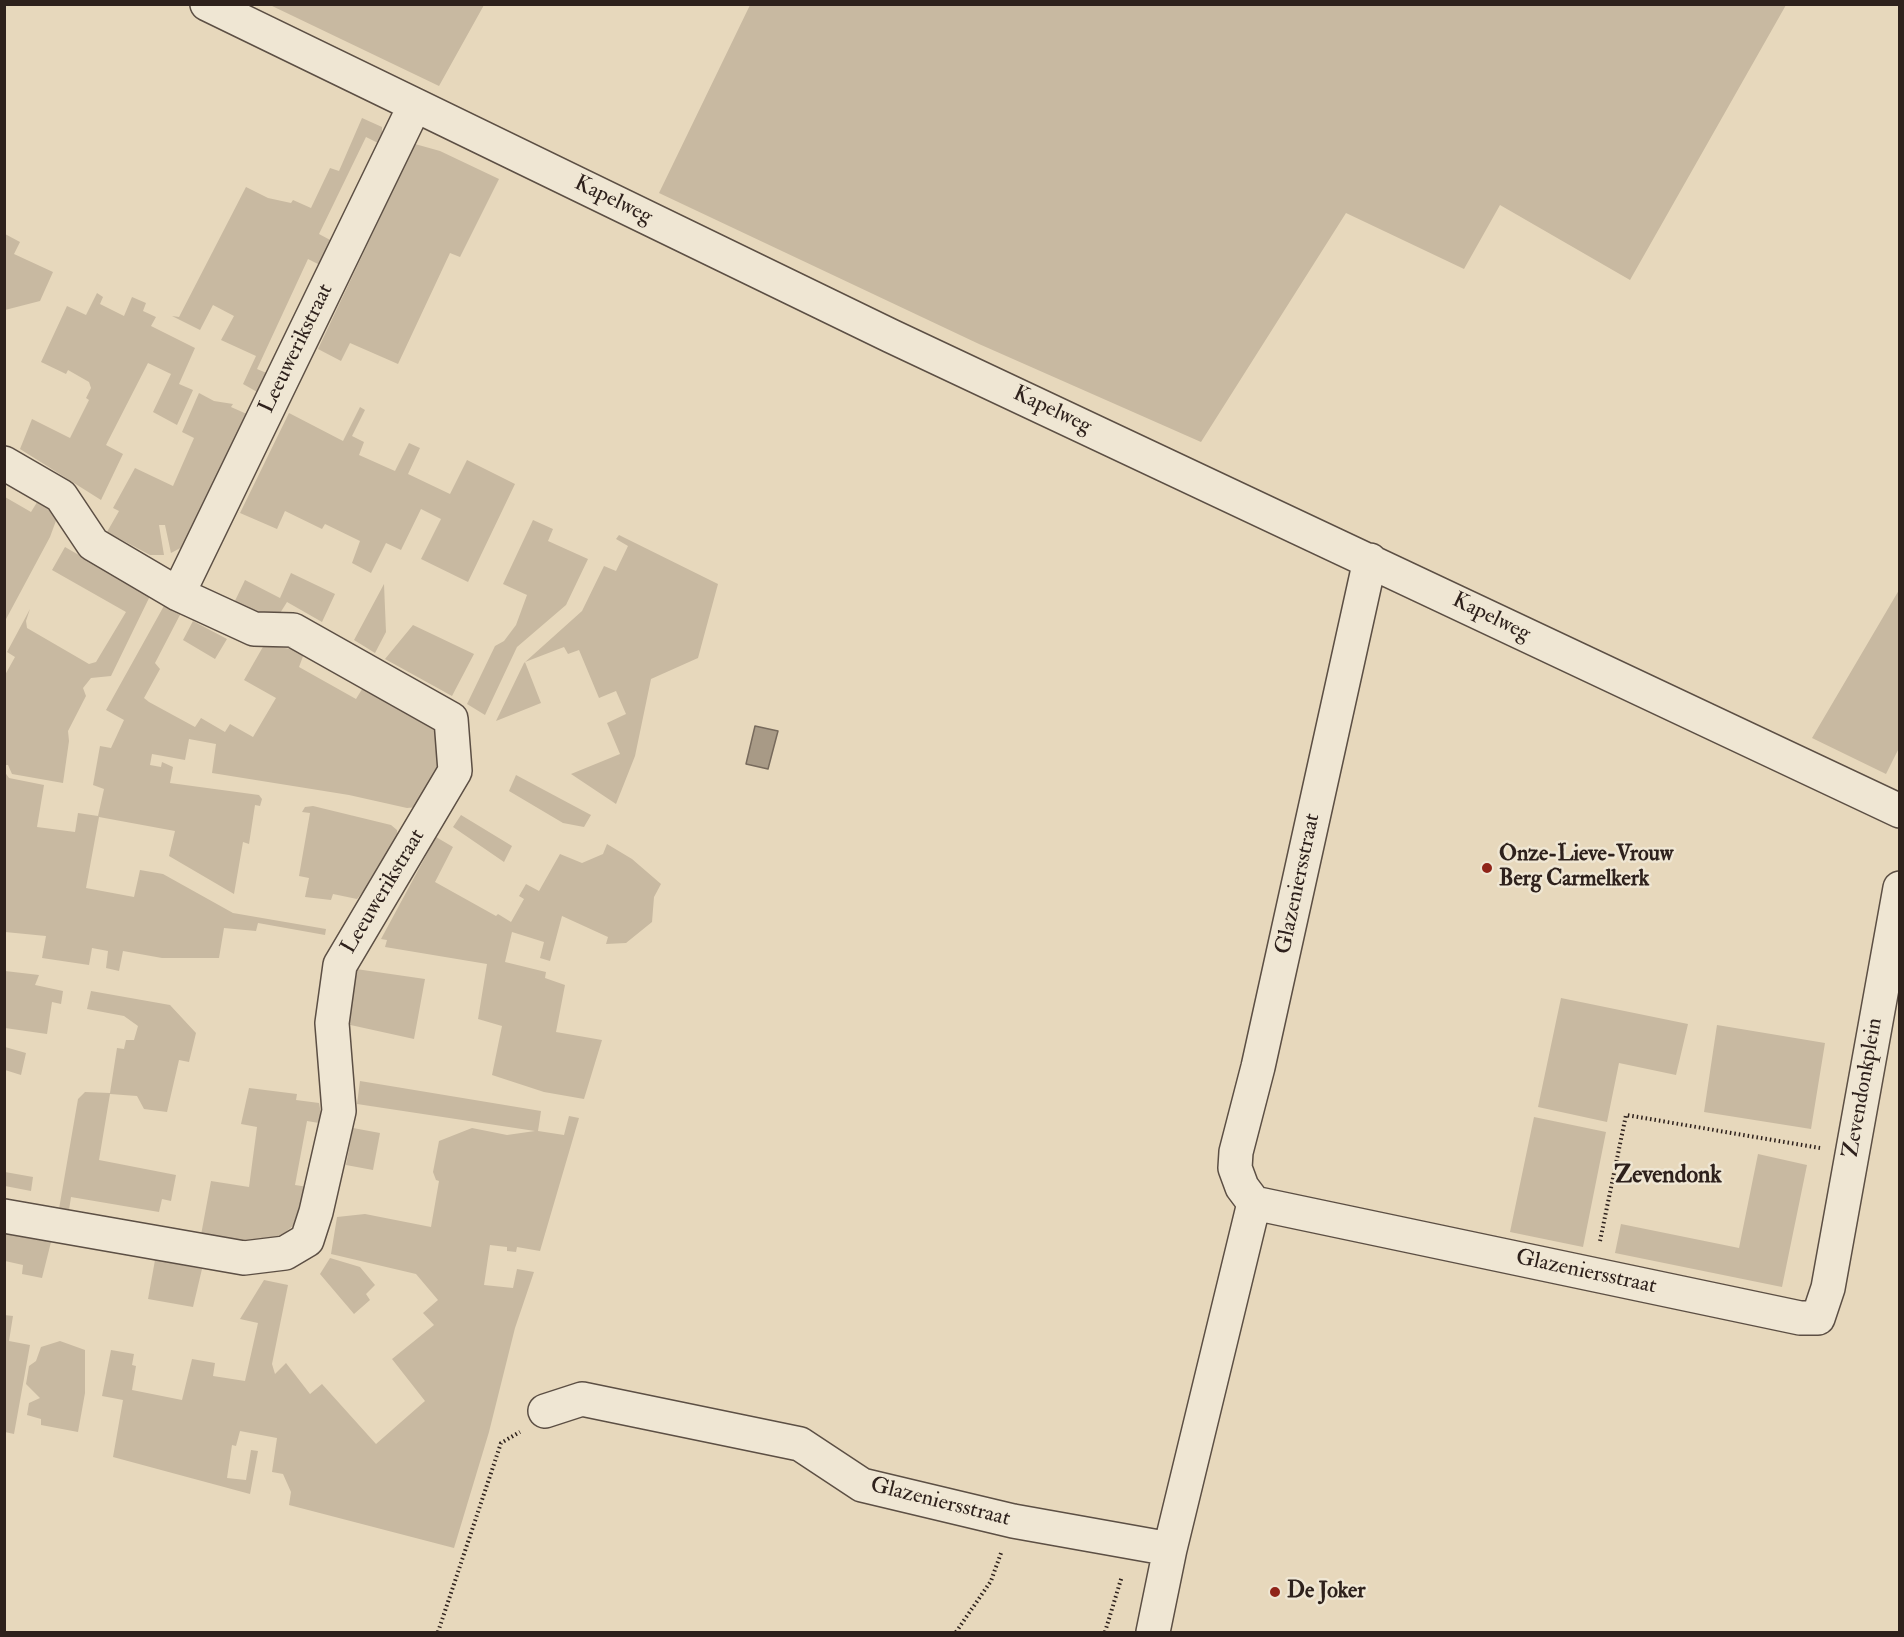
<!DOCTYPE html>
<style>
body{margin:0}
#map{position:relative;width:1904px;height:1637px;overflow:hidden;background:#e7d8bc;font-family:"IM FELL Double Pica",serif}
canvas{display:block}
.frame{position:absolute;inset:0;border:6px solid #2e211c;pointer-events:none}
</style>
<div id="map">
<canvas width="1904" height="1637"></canvas>
<div class="frame"></div>
</div>
<script>
const context = document.querySelector('canvas').getContext('2d');
context.lineJoin = 'round';
function fillPath(path, color) { context.fillStyle = color; context.fill(path, 'evenodd'); }
function trace(path, color, width, dash) { context.strokeStyle = color; context.lineWidth = width; context.lineCap = dash ? 'butt' : 'round'; context.setLineDash(dash || []); context.stroke(path); }
function label(font, color, halo, rows, align = 'center') {
  context.font = font + ' "IM FELL Double Pica",serif'; context.lineWidth = 5; context.setLineDash([]); context.textBaseline = 'middle'; context.strokeStyle = halo; context.fillStyle = color; for (const [text, x, y, turn = 0] of rows) {
    context.save(); context.translate(x, y); context.rotate((+turn || 0) * Math.PI / 180); context.textAlign = isNaN(turn) ? turn : align; if (halo) context.strokeText(text, 0, 0); context.fillText(text, 0, 0); context.restore();
  }
}
fillPath(new Path2D(`
 M 270,5 L 484,4 L 484,5 L 439,86 Z
 M 750,5 L 750,4 L 1786,5 L 1630,280 L 1500,205 L 1464,269 L 1346,213 L 1201,442 L 979,344 L 659,193 Z
 M 362,118 L 382,127 L 382,137 L 378,143 L 366,137 L 319,234 L 332,241 L 320,265 L 308,259 L 257,369 L 269,374 L 259,393 L 243,384 L 256,356 L 221,340 L 234,316 L 213,305 L 200,330 L 172,316 L 179,317 L 246,187 L 268,198 L 291,203 L 293,200 L 311,208 L 330,168 L 339,171 Z
 M 415,144 L 440,151 L 499,179 L 460,257 L 450,253 L 398,364 L 350,343 L 341,361 L 318,349 Z
 M 5,234 L 20,242 L 14,254 L 53,272 L 40,301 L 5,310 Z
 M 97,293 L 103,297 L 100,304 L 124,316 L 132,297 L 146,303 L 143,311 L 156,317 L 151,326 L 195,348 L 179,384 L 193,390 L 177,425 L 153,412 L 171,374 L 148,363 L 106,445 L 123,454 L 101,500 L 20,449 L 32,419 L 70,438 L 89,400 L 86,398 L 91,388 L 89,382 L 68,370 L 66,374 L 41,362 L 67,306 L 86,315 Z
 M 199,393 L 214,401 L 233,404 L 231,407 L 249,415 L 186,545 L 171,553 L 165,525 L 159,525 L 164,555 L 150,555 L 107,532 L 119,511 L 113,508 L 135,468 L 173,486 L 194,438 L 182,432 Z
 M 360,407 L 365,410 L 352,436 L 364,442 L 359,455 L 395,471 L 409,443 L 420,448 L 408,474 L 450,494 L 467,460 L 515,484 L 468,582 L 421,559 L 441,519 L 421,509 L 401,550 L 386,543 L 371,573 L 352,563 L 360,541 L 325,524 L 322,529 L 285,511 L 277,529 L 240,513 L 289,413 L 343,441 Z
 M 5,497 L 31,512 L 39,499 L 48,506 L 57,518 L 50,537 L 5,621 Z
 M 533,520 L 553,529 L 548,541 L 588,559 L 566,605 L 517,647 L 485,715 L 467,704 L 495,646 L 504,641 L 516,625 L 527,595 L 503,584 Z
 M 619,535 L 718,584 L 698,658 L 651,679 L 635,756 L 616,804 L 571,774 L 620,754 L 607,723 L 626,714 L 616,691 L 599,698 L 579,650 L 568,654 L 564,647 L 525,662 L 541,703 L 496,721 L 524,663 L 582,611 L 604,566 L 616,571 L 628,546 L 616,539 Z
 M 65,547 L 150,596 L 111,676 L 91,678 L 83,688 L 86,696 L 68,731 L 69,741 L 63,783 L 12,774 L 8,765 L 5,765 L 5,675 L 15,657 L 7,652 L 30,609 L 26,621 L 27,628 L 89,664 L 96,662 L 126,612 L 52,570 Z
 M 291,573 L 335,594 L 322,622 L 287,602 L 277,618 L 253,615 L 233,605 L 245,580 L 280,598 Z
 M 384,584 L 386,632 L 375,653 L 354,640 Z
 M 1899,590 L 1899,748 L 1886,774 L 1812,738 Z
 M 165,604 L 181,613 L 155,663 L 160,669 L 144,698 L 149,702 L 195,727 L 201,718 L 225,732 L 230,724 L 253,737 L 276,698 L 244,680 L 264,645 L 305,651 L 299,667 L 356,699 L 364,686 L 429,722 L 437,731 L 443,765 L 417,807 L 407,808 L 349,795 L 212,773 L 216,744 L 189,739 L 185,760 L 152,754 L 150,765 L 161,767 L 162,762 L 173,767 L 170,783 L 259,795 L 262,799 L 260,806 L 255,805 L 249,844 L 243,842 L 234,894 L 169,856 L 175,831 L 99,817 L 86,888 L 134,897 L 140,870 L 163,874 L 233,913 L 326,929 L 325,935 L 258,923 L 256,931 L 224,928 L 219,958 L 162,958 L 123,951 L 119,971 L 106,968 L 108,951 L 92,948 L 89,965 L 42,958 L 46,936 L 5,932 L 4,771 L 9,778 L 44,785 L 37,827 L 75,832 L 78,813 L 98,816 L 104,789 L 93,785 L 100,746 L 111,748 L 124,720 L 106,710 Z
 M 193,621 L 227,639 L 215,659 L 183,640 Z
 M 413,625 L 474,654 L 452,696 L 385,659 Z
 M 516,775 L 591,815 L 584,827 L 563,823 L 509,791 Z
 M 313,806 L 391,825 L 397,830 L 398,848 L 357,899 L 333,894 L 331,900 L 305,897 L 309,878 L 299,876 L 310,813 L 302,812 L 305,807 Z
 M 461,815 L 512,846 L 504,862 L 453,827 Z
 M 436,837 L 453,847 L 435,882 L 496,916 L 498,914 L 511,922 L 524,899 L 519,896 L 526,884 L 539,891 L 560,854 L 582,863 L 603,854 L 607,844 L 632,859 L 661,884 L 654,897 L 652,922 L 626,943 L 606,944 L 608,937 L 562,916 L 550,961 L 540,958 L 544,942 L 512,932 L 505,962 L 546,972 L 545,978 L 565,985 L 556,1032 L 602,1040 L 584,1099 L 544,1092 L 492,1075 L 502,1026 L 478,1019 L 487,964 L 385,947 L 387,940 L 381,939 Z
 M 356,969 L 425,979 L 414,1039 L 346,1024 Z
 M 5,971 L 39,975 L 35,985 L 63,991 L 61,1004 L 52,1002 L 47,1034 L 5,1028 Z
 M 91,991 L 170,1005 L 196,1033 L 189,1062 L 179,1060 L 167,1112 L 144,1109 L 137,1096 L 110,1094 L 99,1160 L 176,1175 L 171,1201 L 162,1199 L 159,1212 L 71,1197 L 69,1210 L 59,1209 L 78,1099 L 85,1092 L 110,1093 L 117,1048 L 124,1049 L 126,1040 L 134,1040 L 138,1026 L 124,1016 L 87,1009 Z
 M 1561,998 L 1688,1024 L 1676,1075 L 1619,1063 L 1607,1122 L 1538,1107 Z
 M 1717,1025 L 1825,1043 L 1811,1129 L 1704,1112 Z
 M 5,1047 L 26,1053 L 21,1075 L 5,1070 Z
 M 360,1081 L 541,1111 L 538,1131 L 564,1135 L 569,1116 L 579,1118 L 540,1251 L 517,1247 L 516,1252 L 507,1251 L 507,1247 L 490,1245 L 484,1285 L 513,1288 L 517,1269 L 534,1272 L 515,1328 L 489,1432 L 454,1548 L 289,1505 L 291,1492 L 283,1474 L 272,1472 L 277,1438 L 240,1431 L 236,1446 L 232,1445 L 227,1478 L 246,1480 L 251,1450 L 258,1451 L 250,1494 L 113,1457 L 123,1400 L 102,1396 L 111,1350 L 134,1354 L 132,1365 L 136,1366 L 132,1390 L 182,1400 L 192,1359 L 215,1363 L 213,1376 L 245,1381 L 258,1323 L 240,1319 L 264,1280 L 288,1285 L 272,1364 L 275,1374 L 286,1363 L 310,1394 L 322,1384 L 376,1444 L 425,1401 L 392,1359 L 434,1325 L 423,1313 L 438,1300 L 416,1274 L 331,1254 L 337,1217 L 365,1214 L 431,1227 L 439,1181 L 436,1180 L 433,1172 L 439,1141 L 472,1128 L 507,1135 L 535,1131 L 357,1104 Z
 M 249,1088 L 297,1094 L 296,1100 L 319,1103 L 321,1114 L 319,1123 L 307,1121 L 295,1185 L 308,1187 C 306,1196 305,1207 301,1215 C 279,1252 236,1240 201,1235 L 211,1181 L 249,1187 L 257,1127 L 241,1124 Z
 M 1534,1117 L 1606,1132 L 1583,1247 L 1510,1232 Z
 M 353,1128 L 380,1133 L 373,1170 L 346,1165 Z
 M 1758,1154 L 1807,1165 L 1782,1287 L 1615,1253 L 1621,1224 L 1739,1248 Z
 M 5,1172 L 33,1177 L 31,1191 L 5,1186 Z
 M 5,1234 L 51,1242 L 42,1278 L 22,1274 L 23,1265 L 5,1261 Z
 M 330,1258 L 360,1267 L 375,1285 L 366,1294 L 370,1300 L 354,1314 L 320,1274 Z
 M 155,1260 L 202,1269 L 193,1307 L 148,1299 Z
 M 4,1315 L 13,1316 L 9,1341 L 30,1345 L 14,1434 L 5,1432 Z
 M 60,1341 L 85,1350 L 85,1393 L 78,1432 L 41,1425 L 41,1419 L 27,1415 L 29,1403 L 40,1398 L 26,1384 L 29,1366 L 36,1361 L 41,1347 Z`), '#c8b9a1');
const water = new Path2D(`
 M 755,726 L 778,731 L 768,769 L 746,764 Z`);
fillPath(water, '#a89a86');
trace(water, '#776a5c', 1.5);
const minor = new Path2D(`
 M 207,4 L 891,336 L 1900,811
 M 4,463 L 61,496 L 93,544 L 178,594 L 254,629 L 293,630 L 451,719 L 455,771 L 340,965 L 332,1023 L 339,1111 L 316,1212 L 307,1240 L 285,1253 L 244,1258 L 4,1216
 M 178,594 L 415,105
 M 1254,1203 L 1800,1318 L 1818,1318 L 1828,1288 L 1900,888
 M 545,1411 L 582,1399 L 800,1444 L 862,1485 L 1013,1521 L 1170,1549
 M 1153,1632 L 1170,1549 L 1254,1203 L 1242,1187 L 1235,1168 L 1236,1152 L 1258,1067 L 1370,560`);
trace(minor, '#5c4f44', 36);
trace(new Path2D(`
 M 1600,1241 L 1626,1115 L 1820,1148
 M 438,1632 L 501,1443 L 520,1432
 M 956,1632 L 991,1581 L 1001,1553
 M 1105,1632 L 1122,1576`), '#2e211c', 4, [1.5, 3]);
trace(minor, '#efe6d3', 33);
for (const [x, y, r, color] of [
 [1487,868,6,"#8f2418"],
 [1275,1592,6,"#8f2418"]
]) { const dot = new Path2D(); dot.arc(x, y, r, 0, 2 * Math.PI); context.fillStyle = color; context.fill(dot); trace(dot, '#efe6d3', 2); }
label('22px', '#2e211c', '#efe6d3', [
 ["Kapelweg",613,201,26],
 ["Leeuwerikstraat",297,349,-64],
 ["Kapelweg",1052,411,25],
 ["Kapelweg",1491,618,26],
 ["Glazeniersstraat",1299,884,-78],
 ["Leeuwerikstraat",384,892,-59],
 ["Zevendonkplein",1864,1088,-80],
 ["Glazeniersstraat",1586,1273,12],
 ["Glazeniersstraat",940,1503,14]
]);
label('bold 22px', '#2e211c', '#efe6d3', [
 ["Onze-Lieve-Vrouw",1499,855],
 ["Berg Carmelkerk",1499,880],
 ["De Joker",1287,1592]
], 'left');
label('bold 24px', '#2e211c', '#efe6d3', [
 ["Zevendonk",1668,1177]
]);
</script>
